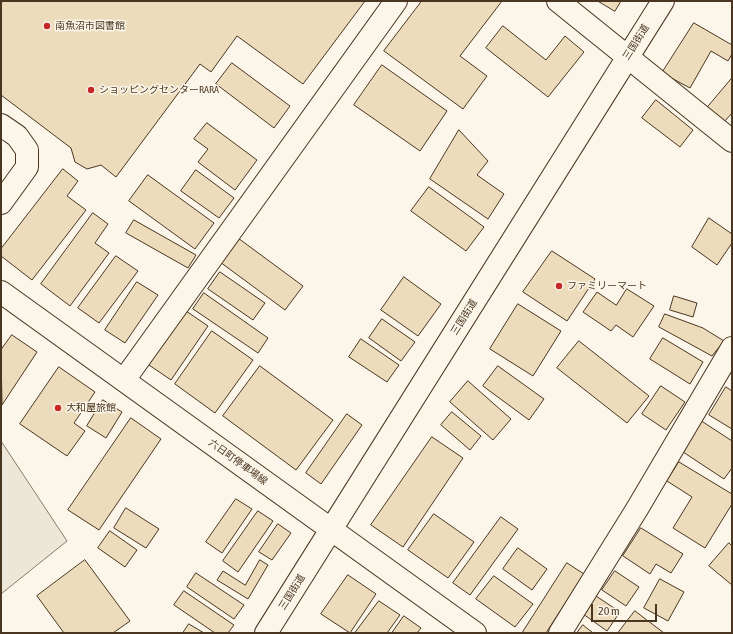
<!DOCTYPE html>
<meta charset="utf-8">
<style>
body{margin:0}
#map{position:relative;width:733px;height:634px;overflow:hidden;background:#fbf6e9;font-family:"Asap Condensed",sans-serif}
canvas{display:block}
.frame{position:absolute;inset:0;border:2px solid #4a3520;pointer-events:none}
.scale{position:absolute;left:591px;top:604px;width:66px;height:18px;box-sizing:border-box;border:2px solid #4a3520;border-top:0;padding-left:5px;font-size:12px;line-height:14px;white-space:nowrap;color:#4a3520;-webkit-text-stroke:3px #fbf6e9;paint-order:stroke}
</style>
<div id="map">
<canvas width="733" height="634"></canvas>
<div class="frame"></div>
<div class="scale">20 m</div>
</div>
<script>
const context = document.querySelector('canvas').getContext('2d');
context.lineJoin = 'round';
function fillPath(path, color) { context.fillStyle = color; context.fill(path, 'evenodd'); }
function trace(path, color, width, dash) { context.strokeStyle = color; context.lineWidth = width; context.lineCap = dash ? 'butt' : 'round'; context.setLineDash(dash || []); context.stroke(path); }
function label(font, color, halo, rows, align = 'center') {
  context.font = font + ' "Asap Condensed","Noto Sans JP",sans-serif'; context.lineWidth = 3; context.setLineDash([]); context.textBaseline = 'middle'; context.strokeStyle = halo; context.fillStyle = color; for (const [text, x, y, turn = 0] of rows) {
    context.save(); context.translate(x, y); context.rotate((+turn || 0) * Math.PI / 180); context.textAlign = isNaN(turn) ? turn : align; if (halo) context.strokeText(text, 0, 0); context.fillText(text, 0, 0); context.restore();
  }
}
const parking = new Path2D(`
 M 1,441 L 67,541 L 1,594 Z`);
fillPath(parking, '#ede7d9');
trace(parking, '#887966', 1);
const building = new Path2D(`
 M 3,1 L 365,1 L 303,84 L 237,36 L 211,72 L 200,64 L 116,177 L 101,165 L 87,169 L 75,162 L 71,148 L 1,95 L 1,4 Z
 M 422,1 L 502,1 L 460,56 L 487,76 L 463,109 L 384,51 Z
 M 598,1 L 621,1 L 615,11 Z
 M 694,23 L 732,45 L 732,54 L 728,61 L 711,51 L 690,88 L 662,73 Z
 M 503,26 L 546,60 L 565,36 L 584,52 L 548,97 L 486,48 Z
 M 232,63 L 290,106 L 274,128 L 216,84 Z
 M 382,65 L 447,111 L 420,151 L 354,105 Z
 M 732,78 L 732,113 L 724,122 L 707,108 Z
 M 656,100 L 693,130 L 680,147 L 642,118 Z
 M 207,123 L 257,160 L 235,190 L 198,162 L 208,149 L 194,139 Z
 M 459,130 L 488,161 L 477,175 L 504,194 L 488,219 L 430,179 Z
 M 63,169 L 78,181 L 67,196 L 86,210 L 32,280 L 1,256 L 1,249 Z
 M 196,170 L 234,198 L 219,218 L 181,191 Z
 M 148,175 L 214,223 L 195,249 L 129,201 Z
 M 429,187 L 484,227 L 466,251 L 411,211 Z
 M 93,213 L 108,224 L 95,243 L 109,253 L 70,306 L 41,284 Z
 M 709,218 L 732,234 L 732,243 L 717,265 L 692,247 Z
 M 134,220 L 196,255 L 188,268 L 126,233 Z
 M 238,238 L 303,286 L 285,310 L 220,262 Z
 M 552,251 L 595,279 L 567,321 L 523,292 Z
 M 116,256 L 138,271 L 99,323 L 78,308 Z
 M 220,272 L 265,303 L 253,320 L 208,289 Z
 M 404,277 L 441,304 L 418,336 L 381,310 Z
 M 137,282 L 158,295 L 125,343 L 105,330 Z
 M 627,289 L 654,306 L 633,337 L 616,325 L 611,331 L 583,312 L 597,292 L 616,305 Z
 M 204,293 L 268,338 L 258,353 L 193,309 Z
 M 674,296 L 697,303 L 693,317 L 670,310 Z
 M 518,304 L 561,331 L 533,376 L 490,349 Z
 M 186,311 L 208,326 L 171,380 L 149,365 Z
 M 665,314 L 703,328 L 724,341 L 712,356 L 659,327 Z
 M 382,319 L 415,342 L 401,361 L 369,338 Z
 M 212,331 L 253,360 L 215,413 L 175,384 Z
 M 12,335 L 37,352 L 2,405 L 1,350 Z
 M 663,338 L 703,362 L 690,384 L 650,359 Z
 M 361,339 L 399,365 L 387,382 L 349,357 Z
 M 579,341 L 649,396 L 627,423 L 557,368 Z
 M 260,366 L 333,420 L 296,470 L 223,416 Z
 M 498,366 L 544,399 L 529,420 L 483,386 Z
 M 59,367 L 95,392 L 74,423 L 85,431 L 67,456 L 20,424 Z
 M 468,381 L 511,419 L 493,440 L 450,402 Z
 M 661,386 L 685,402 L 666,430 L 642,414 Z
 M 726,387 L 732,391 L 732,429 L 709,415 Z
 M 103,400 L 122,412 L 106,438 L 87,426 Z
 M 452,412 L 481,436 L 470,450 L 441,425 Z
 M 347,414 L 362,425 L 321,484 L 306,473 Z
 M 131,418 L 161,439 L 99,530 L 68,510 Z
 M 700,420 L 732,441 L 732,468 L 724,479 L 680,450 Z
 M 432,437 L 463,458 L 403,547 L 371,525 Z
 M 679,462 L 732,494 L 732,504 L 705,548 L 673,528 L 692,497 L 667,481 Z
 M 236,499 L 252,509 L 222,553 L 206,542 Z
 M 126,508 L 159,529 L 146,548 L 114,528 Z
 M 258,511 L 273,521 L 238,572 L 223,561 Z
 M 434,514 L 474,542 L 448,578 L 408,550 Z
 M 501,517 L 518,529 L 470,595 L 453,583 Z
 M 278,524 L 291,533 L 272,560 L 259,552 Z
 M 641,528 L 683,554 L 671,573 L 656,564 L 650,574 L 623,556 Z
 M 110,531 L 137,550 L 125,567 L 98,548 Z
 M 729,543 L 732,546 L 732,585 L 709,566 Z
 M 518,548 L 547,569 L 532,590 L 503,569 Z
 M 85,560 L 130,621 L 113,633 L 64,633 L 37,596 Z
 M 260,560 L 268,565 L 248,599 L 217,580 L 223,571 L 245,585 Z
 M 567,563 L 584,574 L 546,633 L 525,633 L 523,632 Z
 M 615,571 L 639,587 L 626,606 L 602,590 Z
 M 196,573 L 244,605 L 234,619 L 187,587 Z
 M 348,575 L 376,594 L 350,633 L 321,614 Z
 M 494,576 L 533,604 L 515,627 L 476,599 Z
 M 660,579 L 684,592 L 668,621 L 644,608 Z
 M 184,591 L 234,625 L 228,633 L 215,633 L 174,605 Z
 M 596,596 L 620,612 L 607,631 L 583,614 Z
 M 379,601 L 400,615 L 387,633 L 355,633 Z
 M 635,611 L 664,633 L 618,633 Z
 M 404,616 L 421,628 L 417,633 L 392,633 Z
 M 189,624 L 204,633 L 183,633 Z
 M 583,625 L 593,633 L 577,633 Z`);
fillPath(building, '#ecdcbc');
trace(building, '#4a3520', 1);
const minor = new Path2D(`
 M 558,1 L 732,141
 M 1,125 L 17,136 L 27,150 L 27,167 L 1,203
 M 124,380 L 396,1
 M 560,633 L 637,509 L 732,348`);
const major = new Path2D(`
 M 1,292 L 475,633`);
const highway = new Path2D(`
 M 266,633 L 663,1`);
trace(minor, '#4a3520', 24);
trace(major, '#4a3520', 24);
trace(highway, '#4a3520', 24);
trace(minor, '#fbf6e9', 22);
trace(major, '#fbf6e9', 22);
trace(highway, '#fbf6e9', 22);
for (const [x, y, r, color] of [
 [47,26,4,"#c62828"],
 [91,90,4,"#c62828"],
 [559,286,4,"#c62828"],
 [58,408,4,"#c62828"]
]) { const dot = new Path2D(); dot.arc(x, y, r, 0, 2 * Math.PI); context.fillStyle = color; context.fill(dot); trace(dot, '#fbf6e9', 1.5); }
label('10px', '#4a3520', '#fbf6e9', [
 ["南魚沼市図書館",55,26],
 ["ショッピングセンターRARA",99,90],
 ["ファミリーマート",567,286],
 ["大和屋旅館",66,408]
], 'left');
label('10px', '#4a3520', '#fbf6e9', [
 ["三国街道",636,42,-58],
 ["三国街道",464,317,-58],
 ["六日町停車場線",238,462,36],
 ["三国街道",292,592,-58]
]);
</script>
